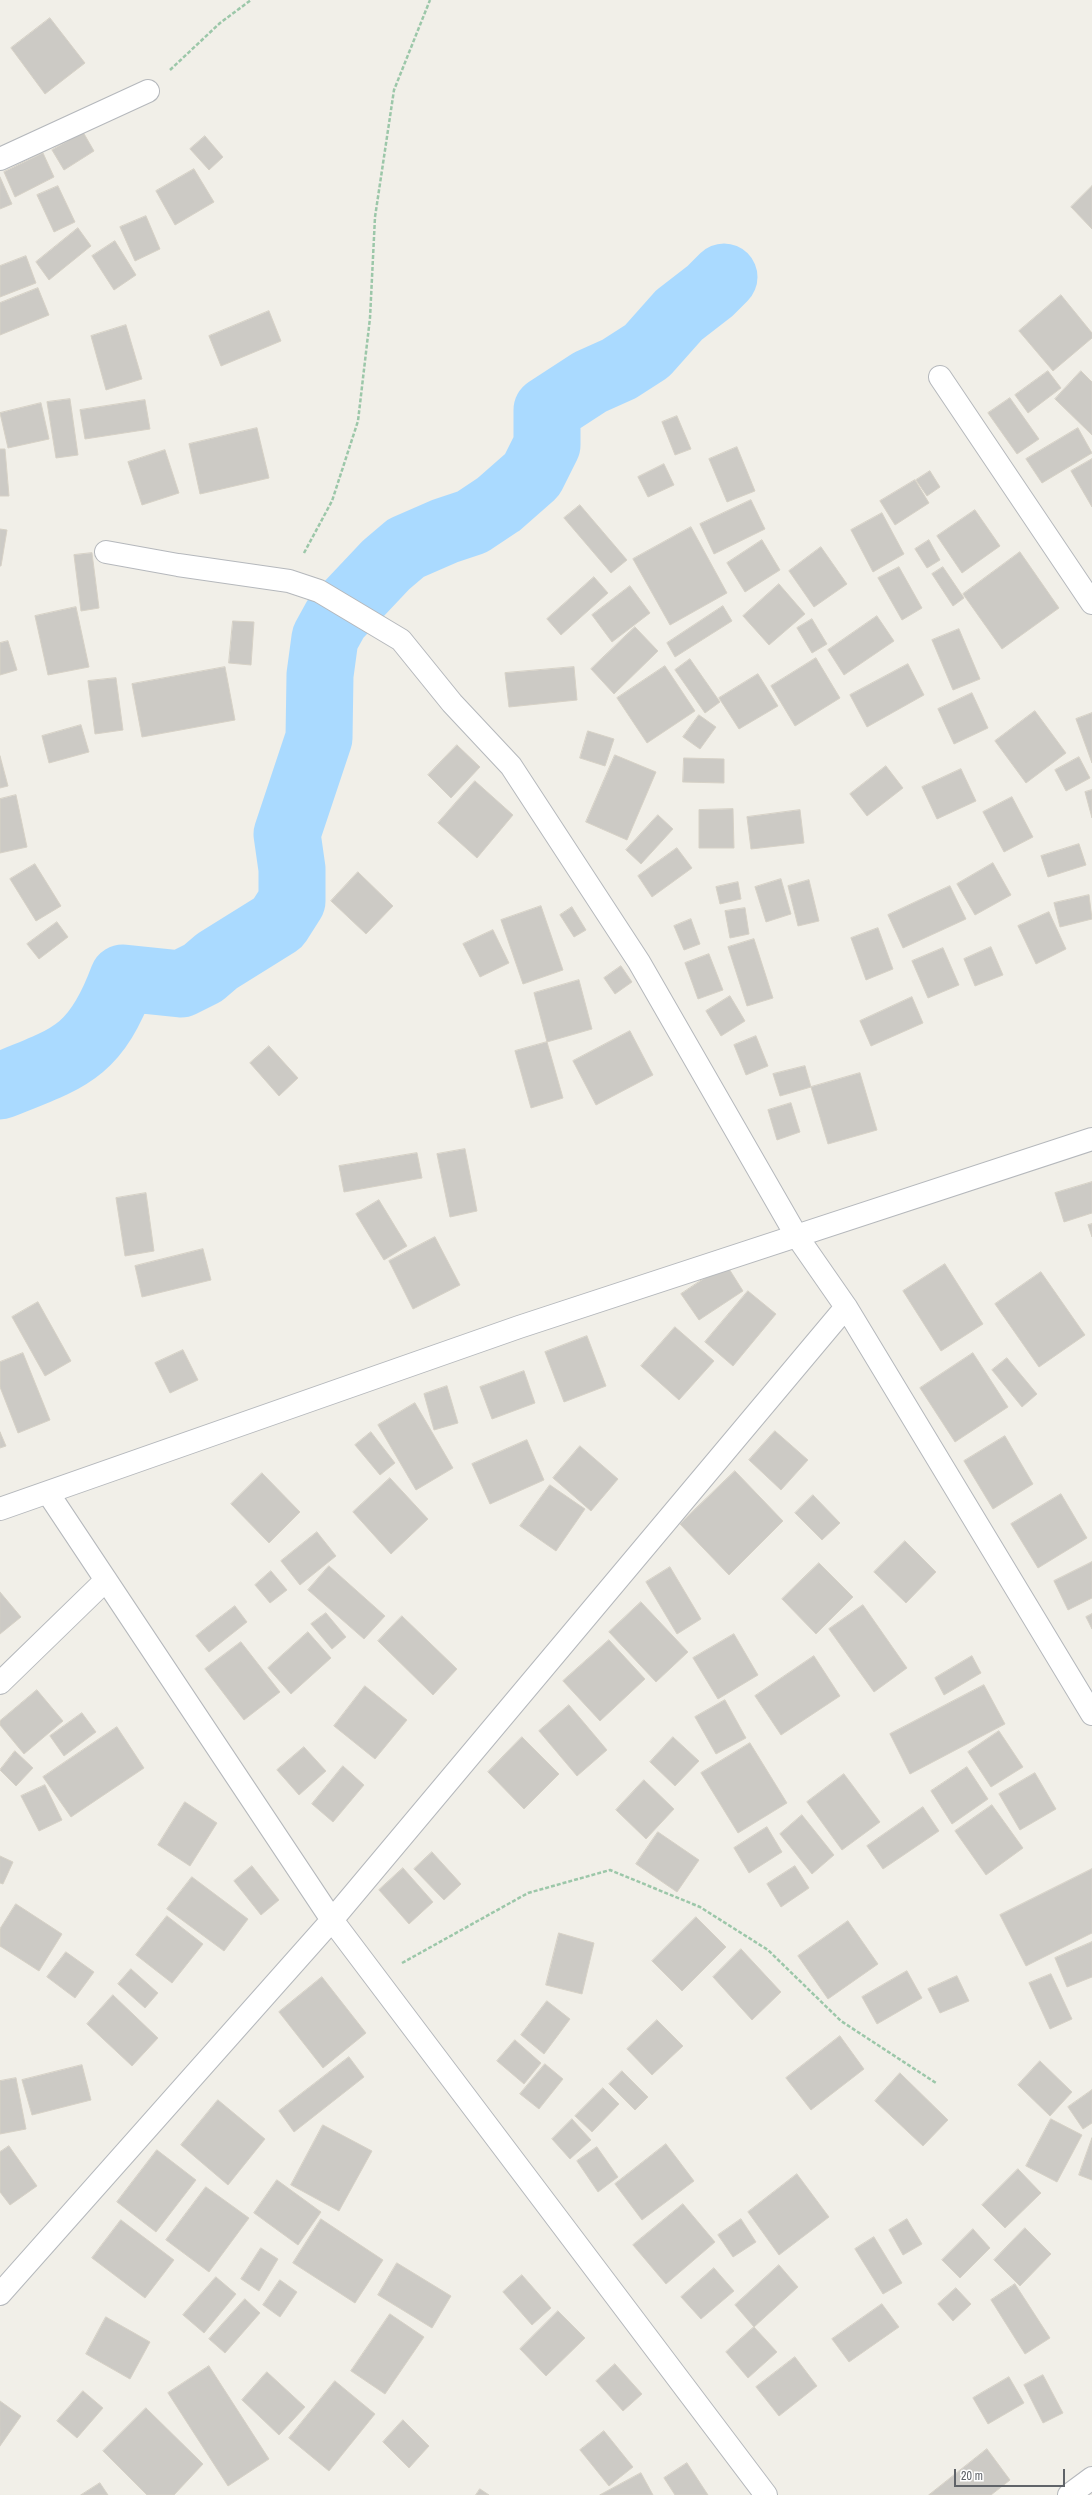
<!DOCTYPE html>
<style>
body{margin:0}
#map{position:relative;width:1092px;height:2495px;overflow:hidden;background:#f1efe8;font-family:"Archivo Narrow",sans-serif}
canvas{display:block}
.scale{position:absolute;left:954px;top:2469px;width:111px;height:18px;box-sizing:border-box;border:2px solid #5f6368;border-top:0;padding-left:5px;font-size:12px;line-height:14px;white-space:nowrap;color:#5f6368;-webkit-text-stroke:3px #fff;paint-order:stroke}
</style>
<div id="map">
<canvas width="1092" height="2495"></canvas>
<div class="scale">20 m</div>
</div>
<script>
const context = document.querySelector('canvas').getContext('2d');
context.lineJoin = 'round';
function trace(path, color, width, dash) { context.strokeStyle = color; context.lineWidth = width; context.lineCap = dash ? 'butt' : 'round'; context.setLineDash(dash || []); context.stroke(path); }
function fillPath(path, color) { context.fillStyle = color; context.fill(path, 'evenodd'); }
trace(new Path2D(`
 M 0,1086 C 70,1058 95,1053 123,978 L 181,984 L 203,973 L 217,961 L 278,923 L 292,901 L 292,869 L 287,834 L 319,738 L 320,675 L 325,638 L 336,618 L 386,565 L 406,548 L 445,531 L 472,522 L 499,504 L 532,475 L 547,445 L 547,410 L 590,382 L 619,369 L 647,351 L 679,315 L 710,291 L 724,277`), '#aadaff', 67);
const building = new Path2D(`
 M 50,18 L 85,63 L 45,94 L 11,48 Z
 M 83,132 L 94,151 L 64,170 L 52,150 Z
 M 205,136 L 223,157 L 209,170 L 190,149 Z
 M 43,153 L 54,177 L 15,197 L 4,172 Z
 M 194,169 L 214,202 L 175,225 L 156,191 Z
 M 0,177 L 12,204 L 0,209 Z
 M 58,186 L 75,222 L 54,232 L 37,195 Z
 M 1092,186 L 1092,229 L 1071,207 Z
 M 146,216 L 160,249 L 135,261 L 120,227 Z
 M 78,228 L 91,246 L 49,280 L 36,262 Z
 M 115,241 L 136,275 L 114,290 L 92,256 Z
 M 26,256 L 36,283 L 0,297 L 0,266 Z
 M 38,288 L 49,315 L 0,335 L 0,303 Z
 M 1061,295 L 1092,333 L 1092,338 L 1053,371 L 1019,331 Z
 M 269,311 L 281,341 L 221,366 L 209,336 Z
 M 126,325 L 142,379 L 106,390 L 91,336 Z
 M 1048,371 L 1061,388 L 1028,413 L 1015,395 Z
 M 1081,371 L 1092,382 L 1092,435 L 1055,399 Z
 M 1010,398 L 1039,439 L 1017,454 L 988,413 Z
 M 70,399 L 78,455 L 56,458 L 47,402 Z
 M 145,400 L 150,429 L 85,439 L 80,410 Z
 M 41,403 L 49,439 L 8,448 L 0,413 Z
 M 677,416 L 691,449 L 675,455 L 662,422 Z
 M 257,428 L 269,478 L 200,494 L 189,444 Z
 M 1078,428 L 1092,453 L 1042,483 L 1026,459 Z
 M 737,447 L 755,491 L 727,502 L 709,459 Z
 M 0,449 L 5,449 L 9,496 L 0,496 Z
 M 165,450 L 179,493 L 142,505 L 128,462 Z
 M 1092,459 L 1092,507 L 1071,471 Z
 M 664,464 L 674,485 L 648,497 L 638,477 Z
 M 930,471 L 940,487 L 927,496 L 916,480 Z
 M 915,480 L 929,503 L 895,525 L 880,501 Z
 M 751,500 L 765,529 L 714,554 L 700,524 Z
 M 580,505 L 627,560 L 611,573 L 564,518 Z
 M 975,510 L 1000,546 L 962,573 L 937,536 Z
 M 882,513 L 904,554 L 873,572 L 851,530 Z
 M 691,527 L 727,593 L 670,625 L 633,559 Z
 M 0,529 L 7,530 L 1,566 L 0,566 Z
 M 762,540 L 780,570 L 745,592 L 727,563 Z
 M 929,540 L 940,560 L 927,568 L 915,549 Z
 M 821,547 L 847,584 L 814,607 L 789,571 Z
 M 1020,552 L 1059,608 L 1002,649 L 963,594 Z
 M 92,553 L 99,608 L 81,611 L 74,555 Z
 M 899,567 L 922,608 L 902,620 L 878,578 Z
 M 943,567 L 964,598 L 953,606 L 932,574 Z
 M 594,577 L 608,593 L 561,635 L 547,619 Z
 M 779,584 L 805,614 L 769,645 L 743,616 Z
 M 630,586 L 650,613 L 612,642 L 592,615 Z
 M 723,606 L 732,621 L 675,657 L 667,643 Z
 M 76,607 L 89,667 L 48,675 L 35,616 Z
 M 877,616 L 894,641 L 844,675 L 828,650 Z
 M 812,619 L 827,644 L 812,653 L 797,628 Z
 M 233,621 L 254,622 L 251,665 L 229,663 Z
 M 635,627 L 658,651 L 614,694 L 591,669 Z
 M 959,629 L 980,679 L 953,690 L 932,640 Z
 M 8,641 L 17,670 L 0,675 L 0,643 Z
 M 816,658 L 840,698 L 795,726 L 771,686 Z
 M 690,659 L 720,702 L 705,713 L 675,670 Z
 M 908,664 L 924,695 L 867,727 L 850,695 Z
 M 665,666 L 695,711 L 647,743 L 617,698 Z
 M 225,667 L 235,720 L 142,737 L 132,684 Z
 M 574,667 L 577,700 L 509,707 L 505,673 Z
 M 758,674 L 778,706 L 739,729 L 719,698 Z
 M 116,678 L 123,730 L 95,734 L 88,681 Z
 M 972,693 L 988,728 L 954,744 L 938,709 Z
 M 1035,711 L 1066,753 L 1026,783 L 995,741 Z
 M 1092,713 L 1092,763 L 1076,719 Z
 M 699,715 L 716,727 L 700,749 L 683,737 Z
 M 81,725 L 89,752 L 49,763 L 42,736 Z
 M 588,731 L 614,739 L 605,766 L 580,758 Z
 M 457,745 L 480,767 L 451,798 L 428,775 Z
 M 615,755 L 656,772 L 627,840 L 586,822 Z
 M 0,756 L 8,786 L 0,788 Z
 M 1079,757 L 1090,778 L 1066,791 L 1055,770 Z
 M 684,758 L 724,759 L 724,783 L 683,782 Z
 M 886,766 L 903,788 L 867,816 L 850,794 Z
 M 961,769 L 976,801 L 937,819 L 922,787 Z
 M 475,781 L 513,815 L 477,858 L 438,823 Z
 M 1092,790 L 1092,818 L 1085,792 Z
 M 16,795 L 27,847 L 0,853 L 0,799 Z
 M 1012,797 L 1033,837 L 1004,852 L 983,812 Z
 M 733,809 L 734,848 L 699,848 L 699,810 Z
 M 800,810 L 804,843 L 751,849 L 747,817 Z
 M 658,815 L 673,829 L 641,864 L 626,850 Z
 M 1079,844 L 1086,865 L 1048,877 L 1041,856 Z
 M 677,848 L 692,868 L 652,897 L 638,876 Z
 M 993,863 L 1011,895 L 975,915 L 957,884 Z
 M 35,864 L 61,906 L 36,921 L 10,879 Z
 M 358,872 L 393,906 L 366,934 L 331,901 Z
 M 781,879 L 791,914 L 766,922 L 755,887 Z
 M 809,880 L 819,921 L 798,926 L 788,886 Z
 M 738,882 L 741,899 L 720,904 L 716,887 Z
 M 950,886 L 966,919 L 903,948 L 888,915 Z
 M 1089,895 L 1092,919 L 1060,927 L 1054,903 Z
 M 541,906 L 563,970 L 523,984 L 501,920 Z
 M 572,907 L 586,930 L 574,937 L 560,915 Z
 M 745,908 L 749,934 L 730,938 L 725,911 Z
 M 1049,912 L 1066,949 L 1036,964 L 1018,926 Z
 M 691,919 L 700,944 L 684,950 L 674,926 Z
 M 57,922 L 68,937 L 39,959 L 27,944 Z
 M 878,928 L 893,969 L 866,980 L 851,938 Z
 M 493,930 L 509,963 L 480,977 L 463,944 Z
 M 754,939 L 773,998 L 747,1006 L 728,947 Z
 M 991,947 L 1003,975 L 975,986 L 964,959 Z
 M 943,948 L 959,985 L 928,998 L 912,961 Z
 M 709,954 L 723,990 L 698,999 L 685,963 Z
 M 621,966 L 632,982 L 615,994 L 604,978 Z
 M 579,980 L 592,1029 L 547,1042 L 534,993 Z
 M 730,996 L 745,1021 L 721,1036 L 706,1011 Z
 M 912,997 L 923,1023 L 871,1046 L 860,1021 Z
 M 630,1031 L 653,1075 L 596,1105 L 573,1061 Z
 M 756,1036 L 768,1066 L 746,1075 L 734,1045 Z
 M 547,1042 L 563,1098 L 531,1108 L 515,1051 Z
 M 269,1046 L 298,1078 L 279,1096 L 250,1063 Z
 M 805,1066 L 811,1087 L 780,1096 L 773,1074 Z
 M 860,1073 L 877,1130 L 828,1144 L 811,1087 Z
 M 791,1103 L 800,1132 L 777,1140 L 768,1110 Z
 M 465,1149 L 477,1211 L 450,1217 L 437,1154 Z
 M 417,1153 L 422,1178 L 344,1192 L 339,1166 Z
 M 1092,1182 L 1092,1213 L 1064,1222 L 1055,1193 Z
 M 146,1193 L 154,1251 L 125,1256 L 116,1198 Z
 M 379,1200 L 407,1246 L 384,1260 L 356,1214 Z
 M 1092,1224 L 1092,1237 L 1088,1225 Z
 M 435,1237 L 460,1285 L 413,1309 L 389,1261 Z
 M 203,1249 L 211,1280 L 142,1297 L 135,1266 Z
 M 726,1264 L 743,1291 L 699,1320 L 681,1294 Z
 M 945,1264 L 983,1324 L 941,1351 L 903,1291 Z
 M 1041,1272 L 1085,1335 L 1039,1367 L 995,1304 Z
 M 748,1291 L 776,1314 L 733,1366 L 705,1342 Z
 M 38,1302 L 71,1361 L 45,1376 L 12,1317 Z
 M 675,1327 L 714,1361 L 679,1400 L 641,1366 Z
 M 587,1336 L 606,1386 L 564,1402 L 545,1352 Z
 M 183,1350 L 198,1380 L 170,1393 L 155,1363 Z
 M 23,1353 L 50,1420 L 18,1433 L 0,1387 L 0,1362 Z
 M 973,1353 L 1008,1407 L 955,1442 L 920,1388 Z
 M 1007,1358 L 1037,1394 L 1022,1407 L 992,1370 Z
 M 524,1371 L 535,1403 L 492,1419 L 480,1387 Z
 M 447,1386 L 458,1423 L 434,1430 L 424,1394 Z
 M 415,1403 L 453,1468 L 416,1490 L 378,1425 Z
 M 775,1431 L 808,1460 L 781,1490 L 749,1460 Z
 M 0,1432 L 6,1446 L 0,1448 Z
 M 371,1432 L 395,1463 L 380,1475 L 355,1445 Z
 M 1005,1436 L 1033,1484 L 993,1509 L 964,1461 Z
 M 527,1440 L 544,1480 L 490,1504 L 472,1464 Z
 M 580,1446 L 618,1479 L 591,1511 L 553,1478 Z
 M 735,1471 L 783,1521 L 729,1575 L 680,1524 Z
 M 262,1473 L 300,1512 L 269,1543 L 231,1504 Z
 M 390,1478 L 428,1519 L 391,1554 L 353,1512 Z
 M 550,1485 L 585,1509 L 556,1551 L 520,1526 Z
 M 1061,1494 L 1087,1538 L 1038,1568 L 1011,1524 Z
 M 813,1495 L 840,1523 L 822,1540 L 795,1513 Z
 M 317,1532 L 336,1556 L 300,1585 L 281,1561 Z
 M 905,1541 L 936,1572 L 906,1603 L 874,1572 Z
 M 1092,1562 L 1092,1598 L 1068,1610 L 1054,1581 Z
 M 819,1563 L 853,1597 L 816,1634 L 782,1599 Z
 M 329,1566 L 385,1616 L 364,1639 L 308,1590 Z
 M 670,1567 L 701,1619 L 677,1634 L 646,1582 Z
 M 271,1571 L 287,1590 L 270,1603 L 255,1585 Z
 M 0,1592 L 21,1617 L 0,1634 Z
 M 641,1602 L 688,1652 L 656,1682 L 609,1632 Z
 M 863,1605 L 907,1668 L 874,1692 L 829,1629 Z
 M 235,1606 L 247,1622 L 209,1652 L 196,1636 Z
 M 326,1613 L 346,1637 L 332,1649 L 311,1624 Z
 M 1092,1614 L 1092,1629 L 1086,1617 Z
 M 402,1616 L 457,1669 L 433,1695 L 378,1641 Z
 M 308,1632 L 331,1658 L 291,1694 L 268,1668 Z
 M 734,1634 L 758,1675 L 718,1699 L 693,1658 Z
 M 609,1640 L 645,1679 L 600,1721 L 563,1681 Z
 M 241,1642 L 280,1692 L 244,1720 L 205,1669 Z
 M 814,1656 L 840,1696 L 781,1735 L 755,1696 Z
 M 972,1656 L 981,1673 L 944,1695 L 935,1678 Z
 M 984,1685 L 1005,1724 L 910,1774 L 890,1734 Z
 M 365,1686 L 407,1720 L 375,1759 L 334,1726 Z
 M 37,1690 L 63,1721 L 24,1754 L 0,1725 L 0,1721 Z
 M 725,1700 L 746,1738 L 716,1754 L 695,1717 Z
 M 569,1705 L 607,1750 L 577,1776 L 539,1731 Z
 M 82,1713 L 96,1732 L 64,1756 L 50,1736 Z
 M 117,1727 L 144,1768 L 71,1817 L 43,1777 Z
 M 999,1731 L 1023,1767 L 991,1787 L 968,1752 Z
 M 522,1737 L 559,1774 L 524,1809 L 488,1772 Z
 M 673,1737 L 699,1761 L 675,1786 L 650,1762 Z
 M 750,1743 L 787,1803 L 738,1833 L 701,1773 Z
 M 304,1747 L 326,1771 L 299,1795 L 277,1770 Z
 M 15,1751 L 33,1768 L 16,1786 L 0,1770 Z
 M 343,1766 L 364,1785 L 333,1822 L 312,1804 Z
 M 967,1767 L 988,1799 L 952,1824 L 931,1791 Z
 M 1035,1773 L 1056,1809 L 1020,1830 L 999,1794 Z
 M 844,1774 L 880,1822 L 842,1850 L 807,1802 Z
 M 644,1780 L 674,1809 L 646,1839 L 616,1810 Z
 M 45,1785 L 62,1820 L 39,1831 L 21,1796 Z
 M 185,1802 L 217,1823 L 190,1866 L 158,1845 Z
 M 992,1805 L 1023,1848 L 986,1875 L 955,1831 Z
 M 923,1807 L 939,1831 L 883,1869 L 867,1846 Z
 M 802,1815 L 834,1855 L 812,1874 L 780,1834 Z
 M 767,1827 L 782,1852 L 749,1873 L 734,1848 Z
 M 658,1832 L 699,1860 L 677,1892 L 636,1864 Z
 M 432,1852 L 461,1884 L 444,1900 L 414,1869 Z
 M 0,1856 L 13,1862 L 3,1884 L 0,1883 Z
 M 252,1866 L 279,1900 L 261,1915 L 234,1881 Z
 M 795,1866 L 809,1888 L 781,1907 L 767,1884 Z
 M 403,1868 L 433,1902 L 409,1924 L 379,1890 Z
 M 1092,1869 L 1092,1933 L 1026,1966 L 1000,1915 Z
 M 192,1877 L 248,1919 L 224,1951 L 167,1909 Z
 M 16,1904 L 62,1934 L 39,1971 L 0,1946 L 0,1929 Z
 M 167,1916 L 203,1944 L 172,1983 L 136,1955 Z
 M 696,1917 L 726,1947 L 682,1991 L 652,1961 Z
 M 848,1921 L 878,1964 L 828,1999 L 798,1956 Z
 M 559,1933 L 594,1943 L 582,1994 L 546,1985 Z
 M 1092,1942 L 1092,1977 L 1067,1987 L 1055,1958 Z
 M 741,1949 L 781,1992 L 752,2020 L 713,1977 Z
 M 66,1952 L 94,1972 L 75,1998 L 47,1977 Z
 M 131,1969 L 158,1993 L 145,2008 L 118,1984 Z
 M 907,1971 L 922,1998 L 877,2024 L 862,1997 Z
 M 1051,1974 L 1072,2019 L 1050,2029 L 1029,1983 Z
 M 957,1976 L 969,2001 L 940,2013 L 928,1989 Z
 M 322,1977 L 366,2033 L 323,2068 L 279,2012 Z
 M 113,1995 L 158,2038 L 132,2066 L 87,2024 Z
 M 547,2001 L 570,2019 L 544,2054 L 521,2035 Z
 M 657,2020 L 683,2046 L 652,2075 L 627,2049 Z
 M 840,2036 L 864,2069 L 811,2110 L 786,2078 Z
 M 515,2040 L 541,2063 L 524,2084 L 497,2061 Z
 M 349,2057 L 364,2077 L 294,2132 L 279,2111 Z
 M 1040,2061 L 1072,2092 L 1050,2116 L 1018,2085 Z
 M 545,2064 L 563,2079 L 539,2109 L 520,2094 Z
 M 82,2065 L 91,2100 L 32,2115 L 22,2080 Z
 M 622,2071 L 648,2097 L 635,2110 L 609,2084 Z
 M 900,2073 L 948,2120 L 923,2146 L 875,2101 Z
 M 16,2078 L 26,2129 L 0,2134 L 0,2081 Z
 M 603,2088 L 619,2104 L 592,2132 L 575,2116 Z
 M 1092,2090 L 1092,2123 L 1083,2129 L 1068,2107 Z
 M 218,2100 L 265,2139 L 228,2185 L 181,2145 Z
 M 572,2119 L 591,2140 L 570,2159 L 552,2139 Z
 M 1051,2119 L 1082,2135 L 1057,2182 L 1026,2166 Z
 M 323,2125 L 372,2151 L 339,2211 L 291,2185 Z
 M 1092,2138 L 1092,2180 L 1079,2175 Z
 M 666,2144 L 694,2181 L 642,2220 L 615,2184 Z
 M 9,2146 L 37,2186 L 10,2205 L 0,2192 L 0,2152 Z
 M 597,2147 L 618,2177 L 598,2192 L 577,2161 Z
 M 157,2150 L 196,2180 L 156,2232 L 117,2202 Z
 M 1018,2169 L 1041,2193 L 1005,2228 L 982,2205 Z
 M 797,2174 L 829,2217 L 779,2255 L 748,2212 Z
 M 277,2180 L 321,2212 L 298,2245 L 254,2213 Z
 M 206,2187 L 249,2218 L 209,2272 L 166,2240 Z
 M 683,2204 L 715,2242 L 666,2284 L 633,2245 Z
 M 321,2219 L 383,2260 L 355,2303 L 293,2263 Z
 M 741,2219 L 756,2242 L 733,2257 L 718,2235 Z
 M 907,2219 L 922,2244 L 903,2255 L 889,2230 Z
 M 121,2220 L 174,2260 L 145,2298 L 92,2258 Z
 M 1025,2228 L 1051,2254 L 1020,2286 L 994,2260 Z
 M 973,2229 L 990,2248 L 960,2278 L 942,2260 Z
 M 874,2237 L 902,2283 L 883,2294 L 855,2249 Z
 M 261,2248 L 278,2259 L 259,2291 L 241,2279 Z
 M 397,2263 L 451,2296 L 432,2328 L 378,2295 Z
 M 779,2265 L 798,2287 L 754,2327 L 735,2305 Z
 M 714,2268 L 734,2291 L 701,2319 L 681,2297 Z
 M 522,2275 L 551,2308 L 532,2325 L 503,2292 Z
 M 216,2277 L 236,2294 L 204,2333 L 183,2315 Z
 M 280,2280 L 297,2292 L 280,2317 L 263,2305 Z
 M 1015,2284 L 1050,2338 L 1025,2354 L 991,2300 Z
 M 956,2288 L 971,2304 L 953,2321 L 938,2304 Z
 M 245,2299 L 260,2313 L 225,2353 L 209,2339 Z
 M 882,2304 L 899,2327 L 849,2362 L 832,2339 Z
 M 558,2311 L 585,2338 L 546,2376 L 520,2349 Z
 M 390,2314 L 424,2337 L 385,2394 L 351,2371 Z
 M 106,2317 L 150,2342 L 130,2379 L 86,2354 Z
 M 754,2327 L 777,2352 L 748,2378 L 726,2352 Z
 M 795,2357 L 817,2386 L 779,2416 L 756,2387 Z
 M 615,2364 L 642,2394 L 623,2411 L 596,2381 Z
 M 209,2366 L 269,2459 L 228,2486 L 168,2393 Z
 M 267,2372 L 305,2407 L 279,2435 L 242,2400 Z
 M 1043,2375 L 1063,2413 L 1043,2423 L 1024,2385 Z
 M 1009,2377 L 1024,2403 L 988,2424 L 973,2398 Z
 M 335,2381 L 375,2414 L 329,2471 L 289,2438 Z
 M 83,2391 L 103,2408 L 77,2438 L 57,2421 Z
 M 0,2401 L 21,2416 L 0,2446 Z
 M 146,2408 L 203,2464 L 174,2495 L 147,2495 L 103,2451 Z
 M 403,2420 L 429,2446 L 409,2468 L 383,2442 Z
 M 604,2431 L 633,2467 L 609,2486 L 580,2450 Z
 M 987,2449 L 1010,2480 L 991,2495 L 929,2495 Z
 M 687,2463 L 708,2495 L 675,2495 L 664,2478 Z
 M 641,2473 L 653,2495 L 600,2495 Z
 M 100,2483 L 108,2495 L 81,2495 Z
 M 480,2489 L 489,2495 L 476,2495 Z`);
fillPath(building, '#cccac5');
trace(building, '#d6d1c6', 1);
const street = new Path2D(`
 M 0,159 L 148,91
 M 940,377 L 1092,603
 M 106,552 L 178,565 L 289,581 L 319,591 L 401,640 L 452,703 L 511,766 L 639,962 L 796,1235 L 846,1307 L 1092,1714
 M 48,1493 L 332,1920 L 766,2495
 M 0,1509 L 519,1327 L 1092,1139
 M 0,1683 L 106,1580
 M 0,2294 L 332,1920 L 846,1307
 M 1069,2495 L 1092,2478`);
trace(street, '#b5b8bc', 24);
trace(new Path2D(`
 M 170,70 L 220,23 L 251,0
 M 304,553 L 332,501 L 358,421 L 370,318 L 375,217 L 394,90 L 430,0
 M 402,1963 L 528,1893 L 610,1870 L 700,1907 L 768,1950 L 841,2021 L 936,2083`), '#9cc7a9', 2.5, [4, 2]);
trace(street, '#fff', 22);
</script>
